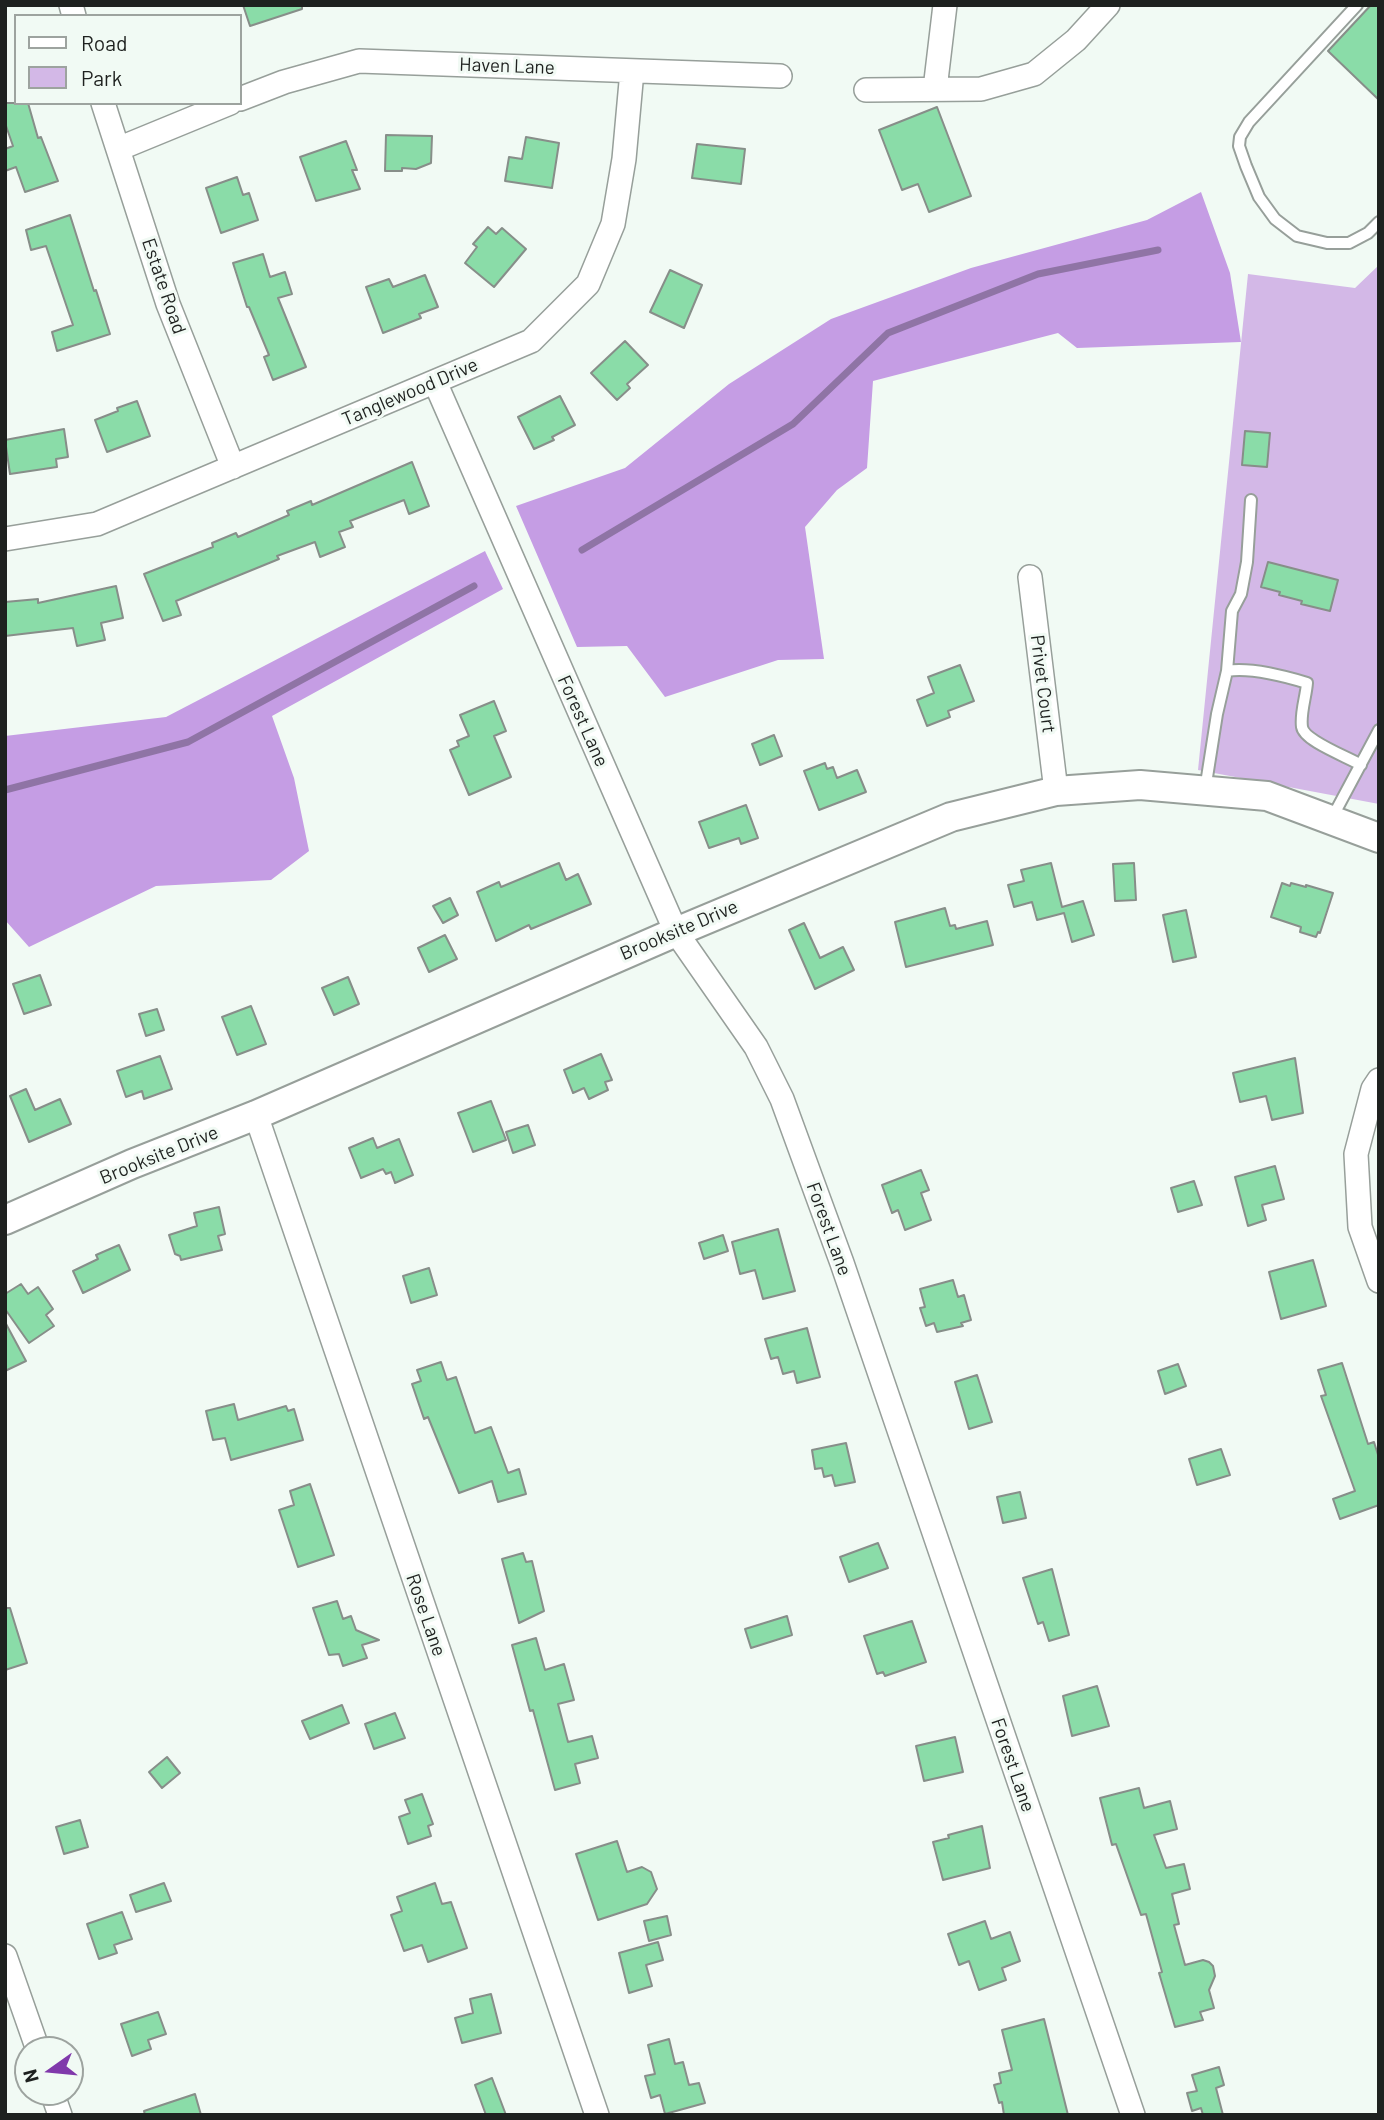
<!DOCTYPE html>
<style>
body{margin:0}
#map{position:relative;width:1384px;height:2120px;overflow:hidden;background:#f1faf4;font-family:Barlow,sans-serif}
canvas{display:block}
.frame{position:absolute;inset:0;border:7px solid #1e211f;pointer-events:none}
.legend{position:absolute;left:14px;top:14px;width:228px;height:91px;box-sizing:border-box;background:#f1faf4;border:2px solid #9da39f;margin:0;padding:9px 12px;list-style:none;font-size:21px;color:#1e211f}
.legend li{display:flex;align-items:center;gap:14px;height:35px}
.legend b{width:35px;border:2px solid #9da39f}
.north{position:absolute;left:14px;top:2036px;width:70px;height:70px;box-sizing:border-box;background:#f1faf4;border:2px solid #9da39f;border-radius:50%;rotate:255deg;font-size:19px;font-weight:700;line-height:28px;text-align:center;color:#1e211f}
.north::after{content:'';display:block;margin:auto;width:24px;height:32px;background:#8039ab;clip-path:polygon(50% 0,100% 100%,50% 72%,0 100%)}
</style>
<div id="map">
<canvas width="1384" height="2120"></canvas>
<div class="frame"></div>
<ul class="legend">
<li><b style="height:9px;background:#fff"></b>Road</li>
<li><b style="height:19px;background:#d3b8e7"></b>Park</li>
</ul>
<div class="north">N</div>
</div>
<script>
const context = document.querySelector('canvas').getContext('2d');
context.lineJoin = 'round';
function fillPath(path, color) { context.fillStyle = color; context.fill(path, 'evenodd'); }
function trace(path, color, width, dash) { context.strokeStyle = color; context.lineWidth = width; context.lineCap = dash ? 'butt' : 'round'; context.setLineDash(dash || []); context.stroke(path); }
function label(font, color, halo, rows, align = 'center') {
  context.font = font + ' Barlow,sans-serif'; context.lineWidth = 6; context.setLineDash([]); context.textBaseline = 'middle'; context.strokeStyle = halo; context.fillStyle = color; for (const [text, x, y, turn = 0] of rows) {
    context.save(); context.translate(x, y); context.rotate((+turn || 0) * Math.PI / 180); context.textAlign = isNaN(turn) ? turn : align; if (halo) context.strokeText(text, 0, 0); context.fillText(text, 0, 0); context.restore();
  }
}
fillPath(new Path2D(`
 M 1379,265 L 1379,804 L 1198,770 L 1248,274 L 1355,288 Z`), '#d3b8e7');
fillPath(new Path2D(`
 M 1201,192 L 1230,273 L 1241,342 L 1077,348 L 1058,333 L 873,381 L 867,468 L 837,490 L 805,527 L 824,659 L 778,660 L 665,697 L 627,646 L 577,647 L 516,506 L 625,468 L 729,384 L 831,319 L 971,268 L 1147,220 Z
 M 485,551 L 503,589 L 272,716 L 294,778 L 309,851 L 271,880 L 156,886 L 29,947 L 5,920 L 5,736 L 166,717 Z`), '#c59de4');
trace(new Path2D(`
 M 582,550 L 793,424 L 888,333 L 1038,274 L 1158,250
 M 5,790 L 188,742 L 474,586`), '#8f74a5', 7);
const building = new Path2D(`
 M 243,5 L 302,5 L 302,9 L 250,26 Z
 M 1371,5 L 1379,5 L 1379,100 L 1328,51 Z
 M 5,103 L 28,103 L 38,138 L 41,137 L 58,181 L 25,192 L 16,167 L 5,171 L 5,149 L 13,146 L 5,123 Z
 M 937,107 L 971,196 L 929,212 L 918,184 L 902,190 L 879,130 Z
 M 386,135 L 432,136 L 431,163 L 416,169 L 402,168 L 402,171 L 385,171 Z
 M 526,137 L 559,143 L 552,188 L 505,181 L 509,157 L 522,159 Z
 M 346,141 L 357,170 L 352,170 L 360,189 L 316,201 L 300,157 Z
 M 697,144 L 745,149 L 741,184 L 692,178 Z
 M 237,177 L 243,195 L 249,193 L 258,220 L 221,233 L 206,188 Z
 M 70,215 L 94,291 L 96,290 L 110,334 L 57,351 L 52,332 L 73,325 L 46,246 L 31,250 L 26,230 Z
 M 488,227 L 496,234 L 502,228 L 526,249 L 494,287 L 465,263 L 477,247 L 473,244 Z
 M 263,254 L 270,277 L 285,272 L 292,294 L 278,298 L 306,367 L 273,380 L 264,357 L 269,355 L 249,307 L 247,307 L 233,263 Z
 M 670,270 L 702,285 L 684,328 L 650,312 Z
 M 425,275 L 438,307 L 419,314 L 421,318 L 383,333 L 366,287 L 389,279 L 393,287 Z
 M 625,341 L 648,365 L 627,384 L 630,388 L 617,400 L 591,373 Z
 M 560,396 L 575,425 L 552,437 L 554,440 L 534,449 L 518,417 Z
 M 137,401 L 150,436 L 107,452 L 95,420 L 118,411 L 117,408 Z
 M 64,429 L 68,457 L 56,459 L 57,467 L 10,474 L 5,440 Z
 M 1245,431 L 1270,433 L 1267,467 L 1242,465 Z
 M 412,462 L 429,506 L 409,514 L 404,500 L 350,521 L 353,527 L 339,532 L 345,547 L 320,557 L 315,542 L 277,556 L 279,559 L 176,601 L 181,615 L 163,621 L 144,574 L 213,547 L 212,543 L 236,533 L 238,537 L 289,515 L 287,511 L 311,501 L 312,505 Z
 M 1268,562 L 1338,580 L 1330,611 L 1301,604 L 1302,601 L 1279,595 L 1280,592 L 1261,587 Z
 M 116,586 L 123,618 L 101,623 L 105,640 L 77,646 L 73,628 L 5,636 L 5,602 L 38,599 L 38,603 Z
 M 960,665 L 974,701 L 948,711 L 950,717 L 927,726 L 917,700 L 934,693 L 928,677 Z
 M 494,701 L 506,731 L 494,736 L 511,777 L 469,795 L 450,750 L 459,746 L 457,741 L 469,736 L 460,715 Z
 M 774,735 L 782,756 L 760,765 L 752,744 Z
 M 825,763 L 827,769 L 833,767 L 837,778 L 857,770 L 866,792 L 819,810 L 804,771 Z
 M 746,805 L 758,838 L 741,844 L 739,838 L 709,848 L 699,822 Z
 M 559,863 L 566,880 L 578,874 L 591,904 L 531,929 L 529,925 L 496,941 L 477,892 L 499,882 L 501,887 Z
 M 1051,863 L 1062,907 L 1083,901 L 1094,935 L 1072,942 L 1064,913 L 1037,920 L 1032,902 L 1014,907 L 1008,885 L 1024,881 L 1021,870 Z
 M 1134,863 L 1136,900 L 1115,901 L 1113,864 Z
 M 1282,883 L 1290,886 L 1291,883 L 1306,887 L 1306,885 L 1333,893 L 1320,933 L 1318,932 L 1316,937 L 1300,932 L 1301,927 L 1271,917 Z
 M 450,898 L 458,915 L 443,923 L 433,906 Z
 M 945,908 L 950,926 L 955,925 L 956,929 L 987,921 L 993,945 L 906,967 L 895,922 Z
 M 1186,910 L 1196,957 L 1173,962 L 1163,915 Z
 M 804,923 L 820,958 L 843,947 L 854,970 L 815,989 L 789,930 Z
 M 445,935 L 457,959 L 429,972 L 418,948 Z
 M 40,975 L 51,1005 L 24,1014 L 13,984 Z
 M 348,977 L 359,1004 L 334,1015 L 322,988 Z
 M 251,1006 L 266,1044 L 237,1055 L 222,1017 Z
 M 157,1009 L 164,1030 L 146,1036 L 139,1014 Z
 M 601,1054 L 612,1080 L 605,1082 L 608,1090 L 589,1099 L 584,1088 L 573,1093 L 564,1070 Z
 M 160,1056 L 172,1089 L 144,1099 L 142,1091 L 126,1097 L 117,1071 Z
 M 1295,1058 L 1303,1113 L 1272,1120 L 1266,1096 L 1240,1102 L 1233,1073 Z
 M 26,1089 L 35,1110 L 60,1099 L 71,1124 L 29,1142 L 10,1096 Z
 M 491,1101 L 506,1140 L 473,1152 L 458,1113 Z
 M 528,1125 L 535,1145 L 513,1153 L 506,1132 Z
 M 373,1138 L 377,1148 L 399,1139 L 413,1175 L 395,1183 L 391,1172 L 386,1174 L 383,1169 L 361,1178 L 349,1148 Z
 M 1275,1166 L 1284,1199 L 1262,1205 L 1266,1220 L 1248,1226 L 1235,1177 Z
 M 921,1170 L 929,1190 L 921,1193 L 931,1220 L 905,1230 L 898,1210 L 892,1213 L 882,1185 Z
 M 1194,1181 L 1202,1205 L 1178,1212 L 1171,1188 Z
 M 219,1207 L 225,1234 L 218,1236 L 222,1250 L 181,1260 L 180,1256 L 175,1254 L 169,1235 L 197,1226 L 194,1213 Z
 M 778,1229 L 795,1291 L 763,1299 L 755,1270 L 740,1274 L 732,1242 Z
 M 723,1235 L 728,1251 L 704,1259 L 699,1243 Z
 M 119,1245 L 130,1270 L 83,1293 L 73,1271 L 98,1259 L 96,1255 Z
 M 1313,1260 L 1326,1306 L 1281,1319 L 1269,1272 Z
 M 429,1268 L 437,1295 L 411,1303 L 403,1276 Z
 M 953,1280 L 958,1297 L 964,1295 L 971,1320 L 961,1323 L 963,1326 L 937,1332 L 934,1323 L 926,1326 L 920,1308 L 925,1307 L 920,1289 Z
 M 21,1284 L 28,1294 L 38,1287 L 53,1309 L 46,1315 L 54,1326 L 29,1343 L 5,1309 L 5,1294 Z
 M 5,1322 L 26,1361 L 5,1371 Z
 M 807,1328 L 820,1377 L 797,1383 L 794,1371 L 783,1374 L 778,1357 L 771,1359 L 765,1339 Z
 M 441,1362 L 447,1380 L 456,1377 L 475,1433 L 491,1427 L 508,1473 L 519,1469 L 526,1494 L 498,1502 L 492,1481 L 459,1493 L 428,1417 L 424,1419 L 412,1384 L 421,1381 L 417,1370 Z
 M 1342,1363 L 1368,1444 L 1374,1442 L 1379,1458 L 1379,1505 L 1340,1519 L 1333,1499 L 1355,1491 L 1321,1396 L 1326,1395 L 1318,1370 Z
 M 1178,1364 L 1186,1386 L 1165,1394 L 1158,1371 Z
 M 977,1375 L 992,1422 L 969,1429 L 955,1382 Z
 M 234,1404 L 238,1420 L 286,1406 L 288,1411 L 294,1409 L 303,1440 L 231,1460 L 225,1438 L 213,1440 L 206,1411 Z
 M 846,1443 L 855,1482 L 835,1486 L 832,1475 L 824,1477 L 822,1468 L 815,1469 L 812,1450 Z
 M 1221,1449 L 1230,1475 L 1197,1485 L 1189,1459 Z
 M 310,1484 L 334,1555 L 298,1567 L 279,1510 L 294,1505 L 290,1491 Z
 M 1020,1492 L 1026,1518 L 1003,1523 L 997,1497 Z
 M 878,1543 L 888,1568 L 849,1582 L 840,1557 Z
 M 523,1553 L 526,1562 L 532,1561 L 544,1611 L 519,1623 L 502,1559 Z
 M 1052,1569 L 1069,1635 L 1049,1641 L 1043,1622 L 1038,1624 L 1023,1578 Z
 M 337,1601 L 343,1619 L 351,1616 L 356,1630 L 379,1640 L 362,1645 L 367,1658 L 343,1666 L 339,1654 L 329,1655 L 313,1608 Z
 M 5,1608 L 10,1608 L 27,1663 L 5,1670 Z
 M 787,1616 L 792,1635 L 751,1648 L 745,1629 Z
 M 912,1621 L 926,1662 L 885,1676 L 883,1672 L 877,1674 L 864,1636 Z
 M 536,1638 L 545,1670 L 564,1664 L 574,1700 L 558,1704 L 568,1742 L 592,1736 L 598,1758 L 575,1764 L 580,1783 L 555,1790 L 533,1710 L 530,1711 L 512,1645 Z
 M 1097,1686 L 1109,1726 L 1072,1736 L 1063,1696 Z
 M 342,1705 L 349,1723 L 310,1739 L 302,1721 Z
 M 395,1713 L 405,1738 L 374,1749 L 365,1724 Z
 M 955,1737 L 963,1772 L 924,1781 L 916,1746 Z
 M 167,1757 L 180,1773 L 162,1788 L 149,1772 Z
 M 1139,1788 L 1144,1808 L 1170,1801 L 1177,1829 L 1154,1835 L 1166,1868 L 1184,1864 L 1190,1889 L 1172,1894 L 1179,1924 L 1174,1925 L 1185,1965 L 1203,1960 L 1209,1962 L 1213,1966 L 1215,1976 L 1209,1990 L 1214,2008 L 1200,2012 L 1203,2020 L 1175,2027 L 1159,1973 L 1162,1972 L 1146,1914 L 1141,1915 L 1116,1844 L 1112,1845 L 1100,1798 Z
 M 422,1794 L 433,1824 L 428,1826 L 431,1836 L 408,1844 L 399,1817 L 410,1813 L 405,1800 Z
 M 80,1820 L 88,1847 L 64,1854 L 56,1827 Z
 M 982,1826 L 990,1868 L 943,1880 L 933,1842 L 949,1838 L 948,1835 Z
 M 617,1841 L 627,1872 L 642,1867 L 651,1872 L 657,1889 L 647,1904 L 598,1920 L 576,1854 Z
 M 164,1883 L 171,1901 L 136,1912 L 130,1895 Z
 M 435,1883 L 442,1904 L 451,1902 L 467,1948 L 428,1962 L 422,1945 L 404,1951 L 391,1915 L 402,1911 L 397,1897 Z
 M 122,1912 L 132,1939 L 114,1945 L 117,1953 L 99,1959 L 87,1924 Z
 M 667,1916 L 671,1935 L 649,1941 L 644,1921 Z
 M 985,1921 L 991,1939 L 1010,1932 L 1020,1961 L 1002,1968 L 1006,1980 L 979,1990 L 969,1961 L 959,1965 L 948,1934 Z
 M 658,1942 L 663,1960 L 646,1965 L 652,1986 L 629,1993 L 619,1953 Z
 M 491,1994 L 501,2033 L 462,2043 L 455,2018 L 473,2013 L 470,1999 Z
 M 158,2012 L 166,2034 L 148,2040 L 151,2049 L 132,2056 L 121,2024 Z
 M 1044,2019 L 1068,2115 L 1004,2115 L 1002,2102 L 999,2103 L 994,2085 L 1001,2083 L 999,2073 L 1012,2070 L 1002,2030 Z
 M 669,2039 L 675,2064 L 683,2062 L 689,2085 L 699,2083 L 705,2103 L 665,2114 L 660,2095 L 651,2098 L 645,2076 L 655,2074 L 648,2045 Z
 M 1219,2067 L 1224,2085 L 1216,2088 L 1223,2115 L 1203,2115 L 1201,2108 L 1192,2111 L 1187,2093 L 1197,2091 L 1192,2075 Z
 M 492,2078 L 506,2115 L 486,2115 L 475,2085 Z
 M 195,2094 L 201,2115 L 145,2115 L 144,2111 Z`);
fillPath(building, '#8adca8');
trace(building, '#878e89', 2);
const service = new Path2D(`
 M 1357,5 L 1249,122 L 1240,137 L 1239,146 L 1246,166 L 1259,197 L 1275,219 L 1297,236 L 1327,243 L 1349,243 L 1368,233 L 1379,222
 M 1227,671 C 1251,667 1284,676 1307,683 C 1306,697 1300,713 1302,727 C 1304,741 1348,757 1361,765
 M 1205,790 L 1217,714 L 1227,671 L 1232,611 L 1241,594 L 1247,562 L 1251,500
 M 1332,818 L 1379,730`);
const minor = new Path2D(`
 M 71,5 L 74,16
 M 935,89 L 945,5
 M 866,90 L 981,89 L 1034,74 L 1076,40 L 1108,5
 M 240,99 L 284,82 L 359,61 L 780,76
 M 103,103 L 168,304 L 233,467
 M 118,149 L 230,103
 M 435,382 L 676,932 L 756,1047 L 782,1099 L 842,1263 L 1133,2115
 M 5,539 L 97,524 L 531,341 L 588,284 L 613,224 L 624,159 L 632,71
 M 1030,577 L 1056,791
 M 1379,1080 L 1373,1089 L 1356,1154 L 1360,1227 L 1379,1281
 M 256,1115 L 597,2115
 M 5,1956 L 38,2050
 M 52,2092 L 60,2115`);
const tertiary = new Path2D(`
 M 5,1220 L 132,1164 L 256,1115 L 676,932 L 951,817 L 1056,791 L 1140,785 L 1267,796 L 1379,838`);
trace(service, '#979f9a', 14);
trace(minor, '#979f9a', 26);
trace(tertiary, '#979f9a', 32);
trace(service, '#fff', 10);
trace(minor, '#fff', 23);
trace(tertiary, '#fff', 28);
label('19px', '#1e211f', '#f1faf4', [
 ["Haven Lane",507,66,2],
 ["Estate Road",164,286,71],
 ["Tanglewood Drive",410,392,-23],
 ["Privet Court",1043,684,83],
 ["Forest Lane",583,721,66],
 ["Brooksite Drive",679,930,-23],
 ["Brooksite Drive",159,1155,-22],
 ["Forest Lane",829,1229,70],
 ["Rose Lane",426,1615,71],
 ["Forest Lane",1013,1765,71]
]);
</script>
